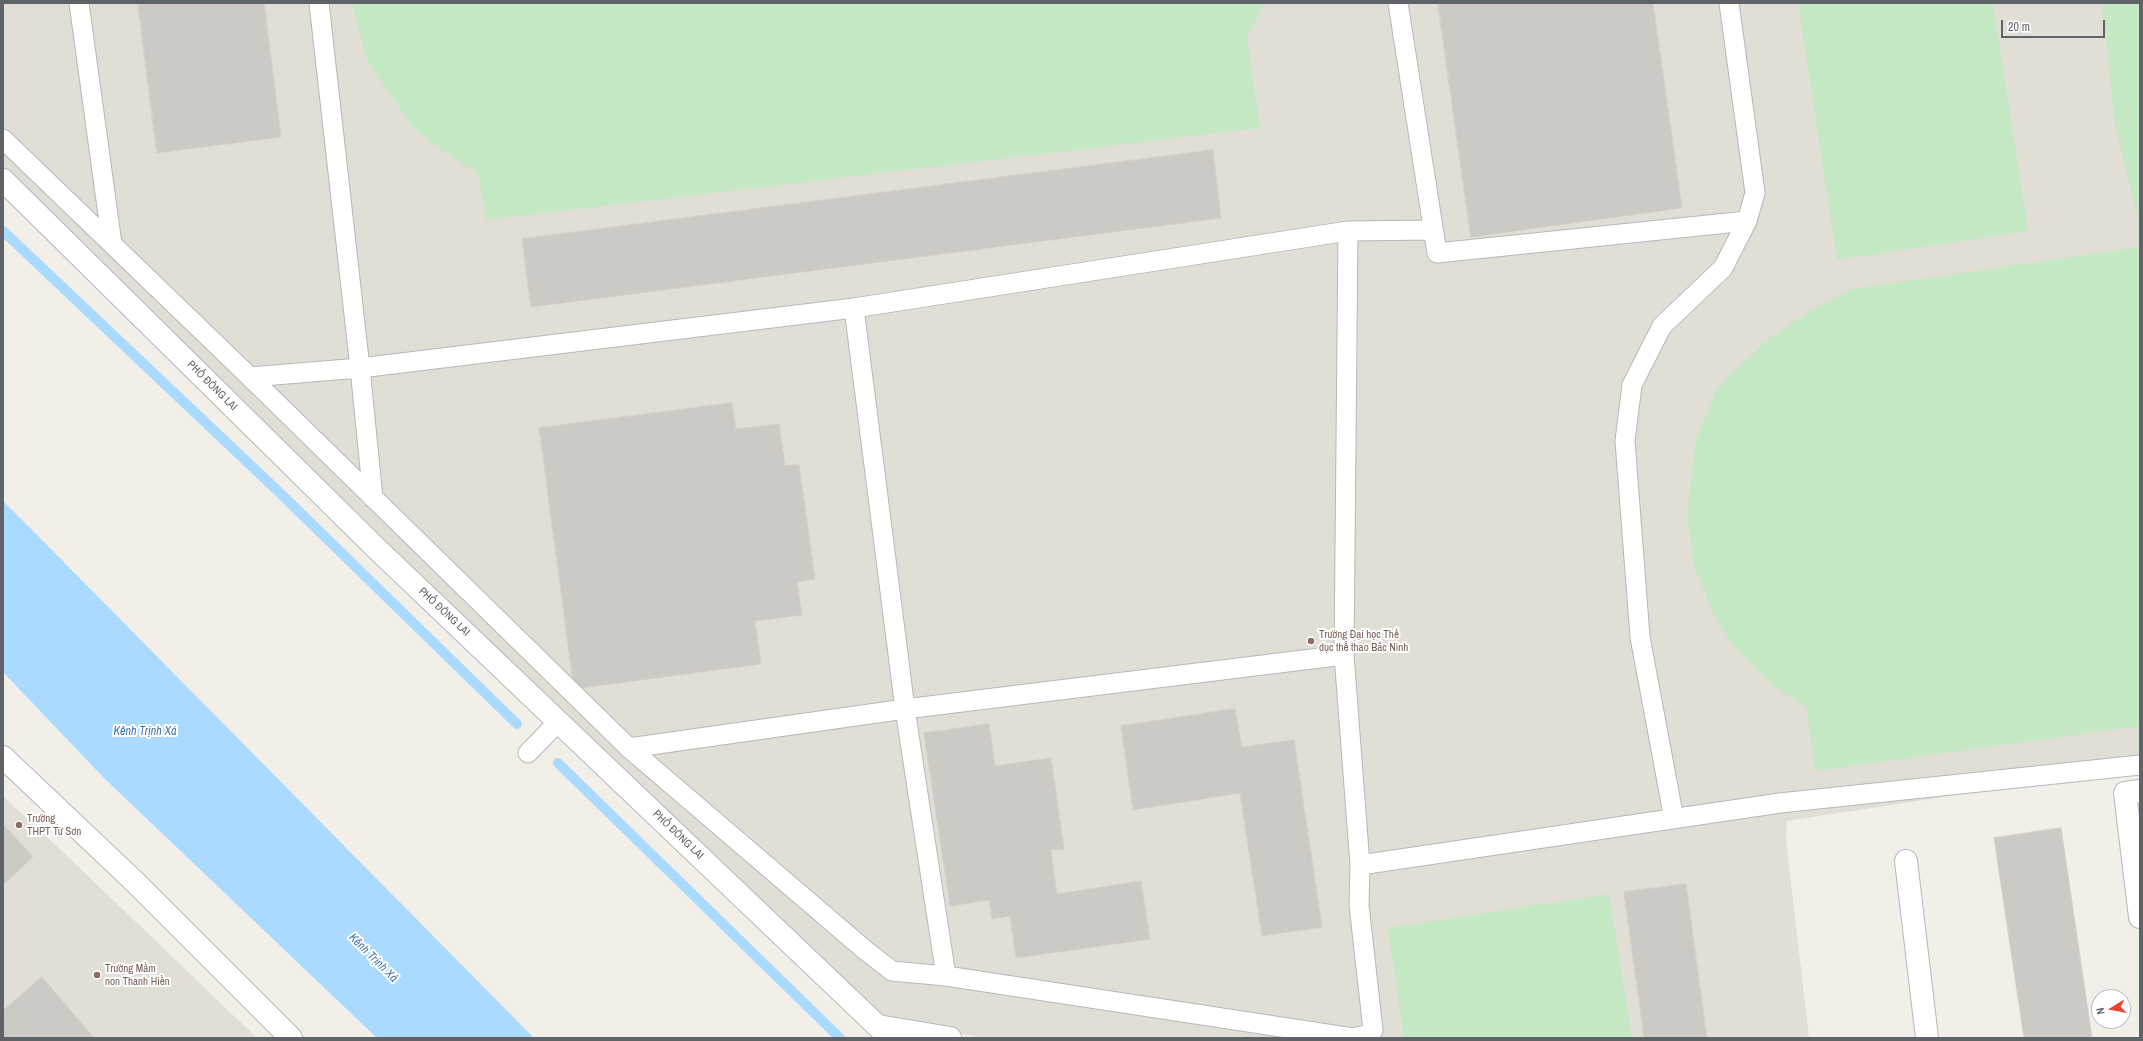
<!DOCTYPE html>
<meta charset="utf-8">
<style>
body{margin:0}
#map{position:relative;width:2143px;height:1041px;overflow:hidden;background:#f1efe8;font-family:"Archivo Narrow",sans-serif}
canvas{display:block}
.frame{position:absolute;inset:0;border:4px solid #5f6368;pointer-events:none}
.north{position:absolute;left:2091px;top:989px;width:40px;height:40px;box-sizing:border-box;background:#fff;border:1px solid #bfc1c3;border-radius:50%;rotate:259deg;font-size:11px;font-weight:700;line-height:16px;text-align:center;color:#5f6368}
.north::after{content:'';display:block;margin:auto;width:14px;height:18px;background:#ea4335;clip-path:polygon(50% 0,100% 100%,50% 72%,0 100%)}
.scale{position:absolute;left:2001px;top:20px;width:104px;height:18px;box-sizing:border-box;border:2px solid #5f6368;border-top:0;padding-left:5px;font-size:12px;line-height:14px;white-space:nowrap;color:#5f6368;-webkit-text-stroke:3px #fff;paint-order:stroke}
</style>
<div id="map">
<canvas width="2143" height="1041"></canvas>
<div class="frame"></div>
<div class="north">N</div>
<div class="scale">20 m</div>
</div>
<script>
const context = document.querySelector('canvas').getContext('2d');
context.lineJoin = 'round';
function fillPath(path, color) { context.fillStyle = color; context.fill(path, 'evenodd'); }
function trace(path, color, width, dash) { context.strokeStyle = color; context.lineWidth = width; context.lineCap = dash ? 'butt' : 'round'; context.setLineDash(dash || []); context.stroke(path); }
function label(font, color, halo, rows, align = 'center') {
  context.font = font + ' "Archivo Narrow",sans-serif'; context.lineWidth = 4; context.setLineDash([]); context.textBaseline = 'middle'; context.strokeStyle = halo; context.fillStyle = color; for (const [text, x, y, turn = 0] of rows) {
    context.save(); context.translate(x, y); context.rotate((+turn || 0) * Math.PI / 180); context.textAlign = isNaN(turn) ? turn : align; if (halo) context.strokeText(text, 0, 0); context.fillText(text, 0, 0); context.restore();
  }
}
fillPath(new Path2D(`
 M 3,3 L 2140,3 L 2140,767 L 1787,821 L 1786,840 L 1809,1038 L 983,1038 L 872,1015 L 3,170 Z
 M 3,796 L 66,855 L 257,1038 L 3,1038 Z`), '#e1ded6');
fillPath(new Path2D(`
 M 352,3 L 1264,3 L 1247,38 L 1260,128 L 486,220 L 478,172 L 462,164 L 414,129 L 367,60 Z
 M 1798,3 L 1993,3 L 2028,231 L 1837,260 Z
 M 2102,3 L 2140,3 L 2140,213 L 2137,214 L 2115,125 Z
 M 2140,247 L 2140,726 L 1815,771 L 1807,708 L 1772,685 L 1735,648 L 1715,617 L 1694,566 L 1687,513 L 1696,439 L 1717,389 L 1764,343 L 1784,328 L 1812,310 L 1852,289 Z
 M 1609,894 L 1632,1038 L 1404,1038 L 1388,928 Z`), '#c5e8c5');
fillPath(new Path2D(`
 M 3,501 L 38,536 L 534,1038 L 377,1038 L 104,778 L 3,672 Z`), '#aadaff');
trace(new Path2D(`
 M 3,231 L 280,493 L 517,724
 M 558,763 L 840,1038`), '#aadaff', 10);
const building = new Path2D(`
 M 138,3 L 264,3 L 281,137 L 157,153 Z
 M 1438,3 L 1653,3 L 1682,208 L 1471,237 Z
 M 1213,150 L 1221,218 L 531,307 L 522,239 Z
 M 732,403 L 736,429 L 779,424 L 785,466 L 799,464 L 815,579 L 797,582 L 802,615 L 755,621 L 761,664 L 574,689 L 539,428 Z
 M 1235,709 L 1242,747 L 1294,740 L 1322,927 L 1262,936 L 1240,793 L 1133,810 L 1121,726 Z
 M 989,724 L 995,766 L 1051,758 L 1064,849 L 1051,850 L 1057,894 L 1141,881 L 1150,939 L 1016,958 L 1010,916 L 992,919 L 989,900 L 950,906 L 924,733 Z
 M 3,824 L 33,857 L 3,885 Z
 M 2061,828 L 2092,1038 L 2024,1038 L 1994,838 Z
 M 1686,884 L 1707,1038 L 1644,1038 L 1624,892 Z
 M 42,977 L 94,1038 L 3,1038 L 3,1011 Z`);
fillPath(building, '#cccac5');
trace(building, '#d6d1c6', 1);
const service = new Path2D(`
 M 79,3 L 112,244
 M 319,3 L 360,368 L 373,498
 M 1398,3 L 1437,253 L 1747,221
 M 3,139 L 250,377 L 629,748 L 865,950 L 892,971 L 946,976 L 1353,1038 L 1366,1035 L 1373,1030 L 1359,905 L 1360,865 L 1344,655 L 1348,231
 M 854,308 L 905,709 L 946,976
 M 250,377 L 360,368 L 854,308 L 1348,231 L 1433,230
 M 629,748 L 905,709 L 1344,655
 M 528,753 L 559,721
 M 1674,819 L 1640,637 L 1625,441 L 1632,385 L 1662,326 L 1723,268 L 1747,221 L 1755,193 L 1729,3
 M 1360,865 L 1780,803 L 2140,765`);
const minor = new Path2D(`
 M 3,757 L 136,883 L 291,1038
 M 2140,791 L 2125,793 L 2140,917
 M 1906,861 L 1927,1038
 M 878,1026 L 950,1038`);
const tertiary = new Path2D(`
 M 3,180 L 377,549 L 890,1038`);
trace(service, '#b5b8bc', 21);
trace(minor, '#b5b8bc', 24);
trace(tertiary, '#b5b8bc', 24);
trace(service, '#fff', 19);
trace(minor, '#fff', 22);
trace(tertiary, '#fff', 22);
for (const [x, y, r, color] of [
 [1311,641,4,"#8d6e63"],
 [19,825,4,"#8d6e63"],
 [97,975,4,"#8d6e63"]
]) { const dot = new Path2D(); dot.arc(x, y, r, 0, 2 * Math.PI); context.fillStyle = color; context.fill(dot); trace(dot, '#fff', 1.5); }
label('11px', '#5f6368', '#fff', [
 ["PHỐ ĐÔNG LAI",212,386,45],
 ["PHỐ ĐÔNG LAI",444,612,43],
 ["PHỐ ĐÔNG LAI",678,835,44]
]);
label('11px', '#785e54', '#fff', [
 ["Trường Đại học Thể",1319,635],
 ["dục thể thao Bắc Ninh",1319,648],
 ["Trường",27,819],
 ["THPT Từ Sơn",27,832],
 ["Trường Mầm",105,969],
 ["non Thanh Hiền",105,982]
], 'left');
label('italic 12px', '#4174aa', '#fff', [
 ["Kênh Trịnh Xá",145,732],
 ["Kênh Trịnh Xá",373,958,45]
]);
</script>
